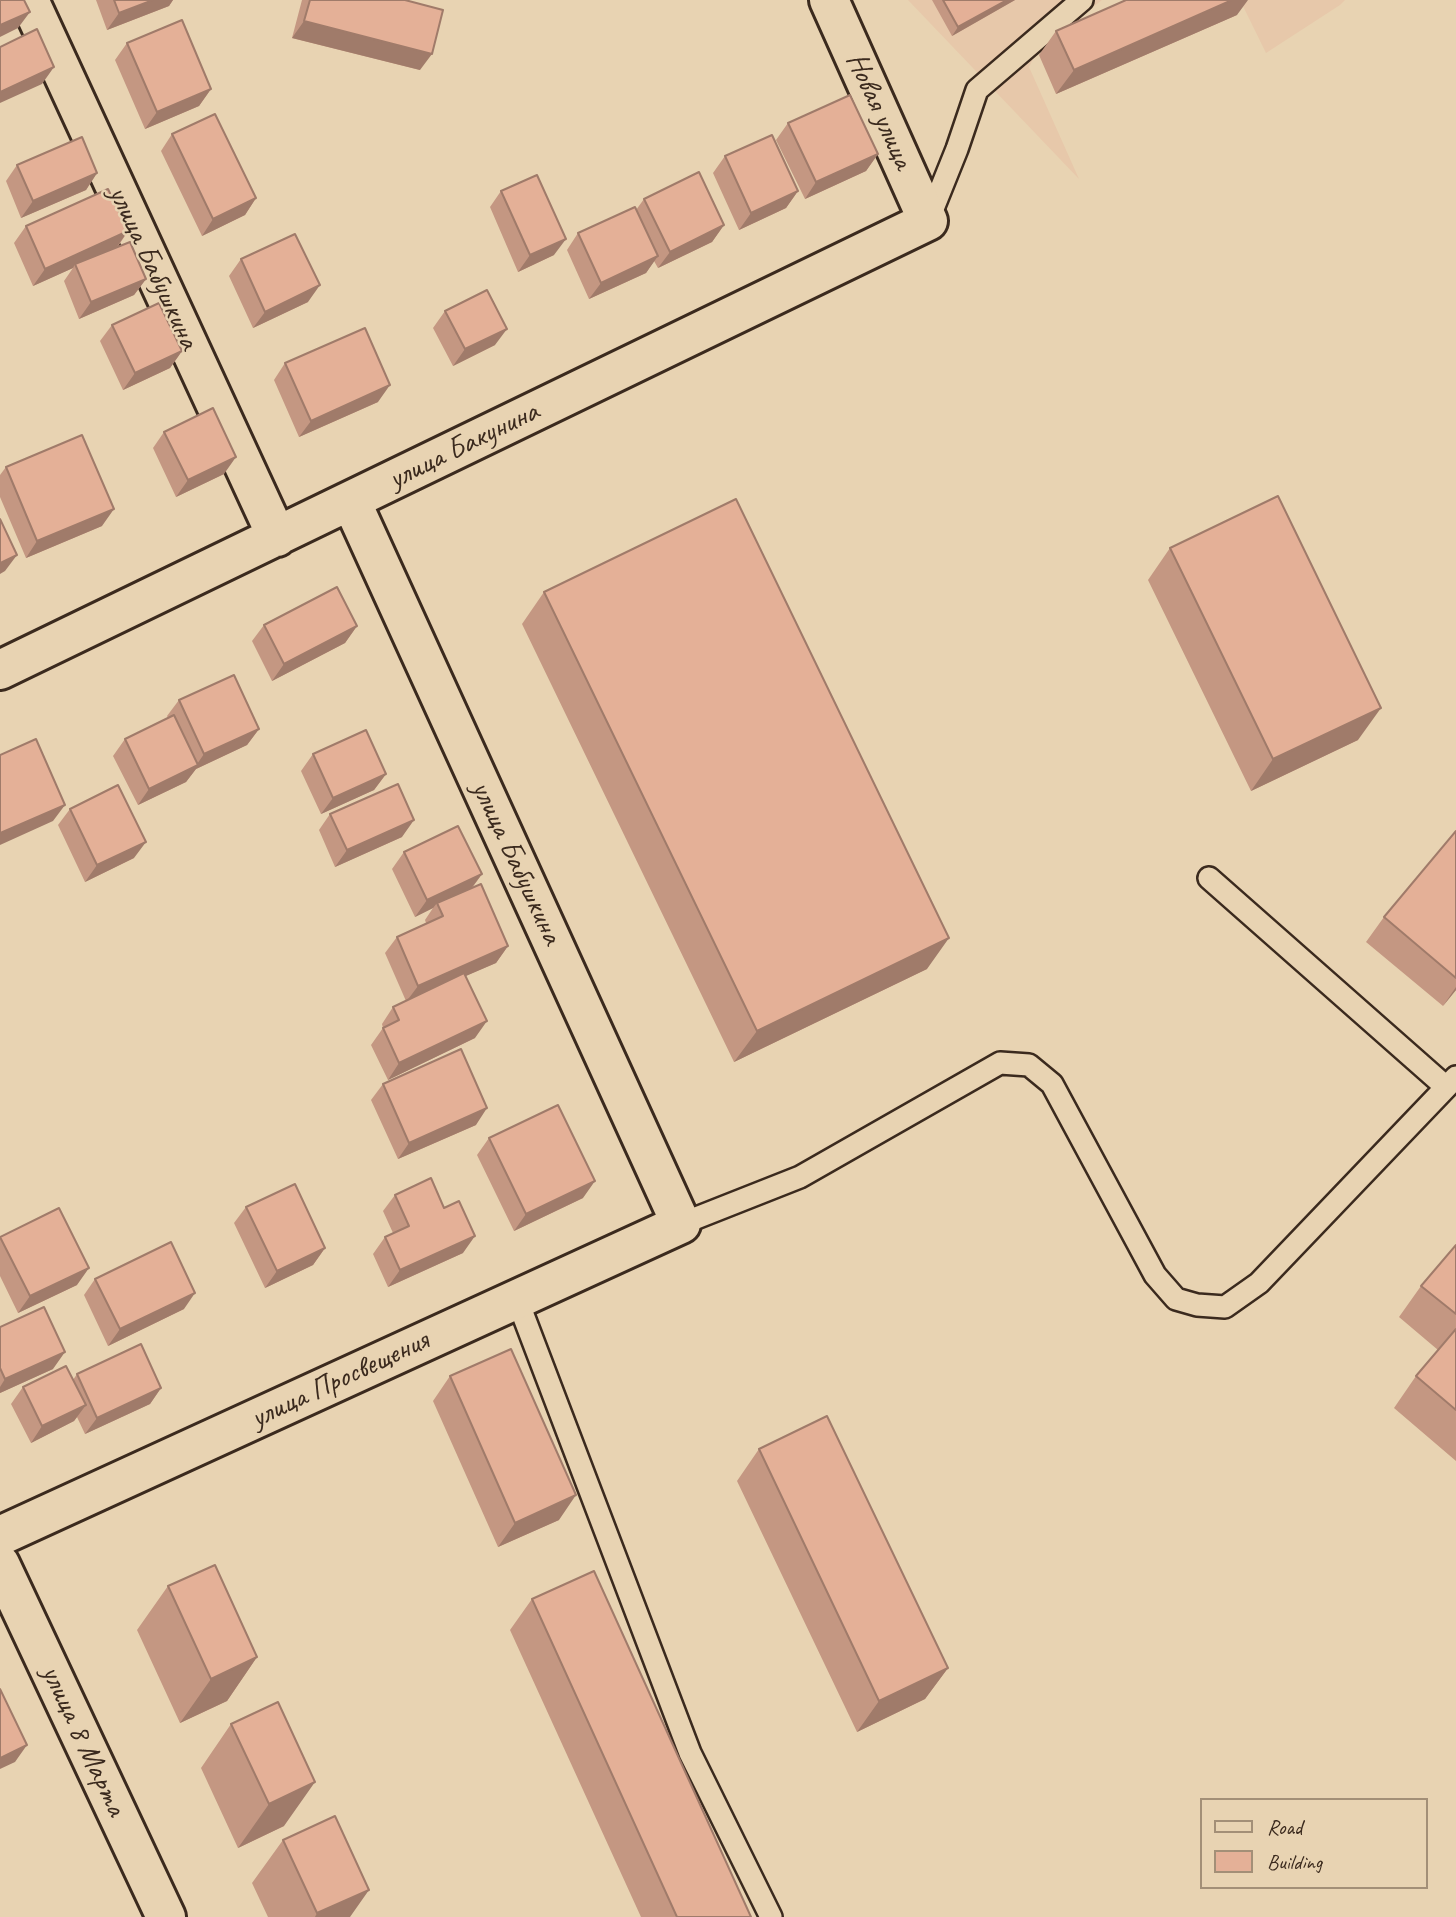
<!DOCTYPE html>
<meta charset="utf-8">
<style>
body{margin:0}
#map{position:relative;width:1456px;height:1917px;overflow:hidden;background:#e8d3b2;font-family:Caveat,sans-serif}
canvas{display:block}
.legend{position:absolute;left:1200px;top:1798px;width:228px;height:91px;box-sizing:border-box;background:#e8d3b2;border:2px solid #a38f77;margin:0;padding:9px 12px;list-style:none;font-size:21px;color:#3b2a1e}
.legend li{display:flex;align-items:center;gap:14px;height:35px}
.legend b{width:35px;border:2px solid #a38f77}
</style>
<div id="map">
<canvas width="1456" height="1917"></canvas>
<ul class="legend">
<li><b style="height:9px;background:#e8d3b2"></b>Road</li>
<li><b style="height:19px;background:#e4b097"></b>Building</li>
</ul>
</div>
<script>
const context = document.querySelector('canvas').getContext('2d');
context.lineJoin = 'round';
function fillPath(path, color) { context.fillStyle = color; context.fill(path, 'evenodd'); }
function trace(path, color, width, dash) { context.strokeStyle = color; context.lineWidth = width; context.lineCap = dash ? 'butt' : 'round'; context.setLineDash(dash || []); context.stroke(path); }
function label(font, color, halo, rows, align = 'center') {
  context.font = font + ' Caveat,sans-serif'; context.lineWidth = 5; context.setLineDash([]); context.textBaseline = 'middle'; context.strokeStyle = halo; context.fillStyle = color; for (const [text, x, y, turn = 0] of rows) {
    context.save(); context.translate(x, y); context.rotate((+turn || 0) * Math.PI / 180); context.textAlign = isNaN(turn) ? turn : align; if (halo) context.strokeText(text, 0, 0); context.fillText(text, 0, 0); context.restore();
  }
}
fillPath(new Path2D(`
 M 908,0 L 1102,0 L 1038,50 L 1029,67 L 1079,179 Z
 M 1240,0 L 1345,0 L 1340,5 L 1266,53 Z`), '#e7c8aa');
const service = new Path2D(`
 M 928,221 L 957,149 L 977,90 L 1082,0
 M 1209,878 L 1446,1087
 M 681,1224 L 800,1177 L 1000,1063 L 1029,1065 L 1052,1084 L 1155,1275 L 1176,1299 L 1197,1305 L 1225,1307 L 1259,1283 L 1456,1077
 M 517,1299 L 690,1753 L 771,1917`);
const minor = new Path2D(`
 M 29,0 L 277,537
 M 0,670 L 928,221 L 829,0
 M 0,1536 L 681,1224 L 351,501
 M 0,1564 L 166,1917`);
trace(service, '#3b2a1e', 26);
trace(minor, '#3b2a1e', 44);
trace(service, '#e8d3b2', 21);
trace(minor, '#e8d3b2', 38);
fillPath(new Path2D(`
 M 96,0 L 173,0 L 169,6 L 107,30 Z
 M 302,0 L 405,0 L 420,70 L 292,38 Z
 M 932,0 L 1015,0 L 952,36 Z
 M 1237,15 L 1056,94 L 1039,55 L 1056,31 Z
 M 127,43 L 211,89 L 199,106 L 145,129 L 115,60 Z
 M 788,123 L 878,154 L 866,171 L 805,199 L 776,140 Z
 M 172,134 L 256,198 L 245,215 L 202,236 L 161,151 Z
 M 725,156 L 798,191 L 786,208 L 739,230 L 713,173 Z
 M 17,165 L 97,173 L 86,190 L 21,218 L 6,181 Z
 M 501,191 L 554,255 L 518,272 L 490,207 Z
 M 644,199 L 724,225 L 712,242 L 658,268 L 654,261 L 646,273 L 589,299 L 567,250 L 578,233 L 636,210 Z
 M 26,226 L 128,231 L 117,248 L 146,279 L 134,295 L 79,319 L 64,281 L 73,268 L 33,286 L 14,243 Z
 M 241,259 L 308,302 L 253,328 L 229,276 Z
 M 445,311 L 495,345 L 453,366 L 433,328 Z
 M 112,325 L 182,351 L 170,368 L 123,390 L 100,341 Z
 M 285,363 L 378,402 L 299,437 L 274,380 Z
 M 164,432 L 224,474 L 176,497 L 153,448 Z
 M 6,467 L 102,526 L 26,558 L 0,497 L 0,475 Z
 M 1170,548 L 1358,740 L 1251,791 L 1148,580 Z
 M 544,592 L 927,969 L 734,1062 L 522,624 Z
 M 264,625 L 357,626 L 345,643 L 272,681 L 252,641 Z
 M 179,700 L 259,729 L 247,745 L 196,769 L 186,782 L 138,805 L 113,756 L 125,739 L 168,718 L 167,716 Z
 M 313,754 L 386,774 L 374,790 L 321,814 L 301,771 Z
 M 70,809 L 134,858 L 85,882 L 58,825 Z
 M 330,814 L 402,837 L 335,867 L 319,830 Z
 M 1456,831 L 1456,990 L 1443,1006 L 1366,942 L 1384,917 Z
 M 404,852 L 482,874 L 472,888 L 508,946 L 496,963 L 465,976 L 475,1038 L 388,1080 L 371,1045 L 383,1028 L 382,1024 L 393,1007 L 406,1001 L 385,953 L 397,937 L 426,923 L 425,920 L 433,908 L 415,917 L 392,869 Z
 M 383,1084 L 476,1125 L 398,1159 L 371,1100 Z
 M 489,1138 L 583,1198 L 514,1231 L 477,1155 Z
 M 395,1195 L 444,1208 L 463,1253 L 388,1287 L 373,1254 L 385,1237 L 393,1233 L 383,1211 Z
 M 246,1207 L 325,1248 L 313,1265 L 265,1288 L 234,1223 Z
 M 0,1237 L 77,1285 L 18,1313 L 0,1276 Z
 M 1456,1245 L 1456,1461 L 1394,1408 L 1416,1376 L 1438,1350 L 1399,1317 L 1421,1286 Z
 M 95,1279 L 184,1309 L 108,1346 L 84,1295 Z
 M 0,1327 L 53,1369 L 0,1393 Z
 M 77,1374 L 161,1388 L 150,1404 L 85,1434 L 77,1417 L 74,1421 L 31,1443 L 11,1404 L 23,1387 L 73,1380 Z
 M 450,1376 L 559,1520 L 498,1547 L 433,1401 Z
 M 759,1449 L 948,1668 L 925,1699 L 857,1732 L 737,1481 Z
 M 168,1586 L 257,1657 L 227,1701 L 180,1723 L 137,1630 Z
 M 532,1599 L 751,1917 L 641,1917 L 510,1630 Z
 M 231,1724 L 284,1826 L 238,1848 L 201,1768 Z
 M 283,1840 L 350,1917 L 268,1917 L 252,1883 Z`), '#c49782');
fillPath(new Path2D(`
 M 153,0 L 173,0 L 169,6 L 107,30 L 119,13 Z
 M 1007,0 L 1015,0 L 952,36 L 958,27 Z
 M 1232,0 L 1248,0 L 1237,15 L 1056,94 L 1074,70 Z
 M 30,12 L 18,28 L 0,37 L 0,25 Z
 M 304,21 L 432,54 L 420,70 L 292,38 Z
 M 54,67 L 42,84 L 0,103 L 0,92 Z
 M 211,89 L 199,106 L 145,129 L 157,112 Z
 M 878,154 L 866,171 L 805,199 L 816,182 Z
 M 97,173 L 86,190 L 21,218 L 33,201 Z
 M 798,191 L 786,208 L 739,230 L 751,213 Z
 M 256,198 L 245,215 L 202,236 L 213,219 Z
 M 724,225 L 712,242 L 658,268 L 670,252 Z
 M 128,231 L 116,248 L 75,264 L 73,268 L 33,286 L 45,269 Z
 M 566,239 L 554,255 L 518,272 L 530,255 Z
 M 658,256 L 646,273 L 589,299 L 601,283 Z
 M 146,279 L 134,295 L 79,319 L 91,302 Z
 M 320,285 L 308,302 L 253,328 L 265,312 Z
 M 507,329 L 495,345 L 453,366 L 465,349 Z
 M 182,351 L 170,368 L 123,390 L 135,373 Z
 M 390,385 L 378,402 L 299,437 L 311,421 Z
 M 236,457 L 224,474 L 176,497 L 188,480 Z
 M 114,509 L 102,526 L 26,558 L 37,541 Z
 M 17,555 L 5,571 L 0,574 L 0,563 Z
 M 357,626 L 345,643 L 272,681 L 284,664 Z
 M 1381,708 L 1358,740 L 1251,791 L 1273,759 Z
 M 259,729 L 247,745 L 196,769 L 186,782 L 138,805 L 149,789 L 195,767 L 204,754 Z
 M 386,774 L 374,790 L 321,814 L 333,798 Z
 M 65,805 L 53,821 L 0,845 L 0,833 Z
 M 414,820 L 402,837 L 335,867 L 347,850 Z
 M 146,842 L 134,858 L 85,882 L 97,865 Z
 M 482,874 L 470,890 L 437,903 L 433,908 L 415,917 L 427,900 Z
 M 949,938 L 927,969 L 734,1062 L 757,1031 Z
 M 508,946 L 496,963 L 406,1002 L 418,986 Z
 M 1456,987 L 1456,990 L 1443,1006 Z
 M 487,1021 L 475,1038 L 388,1080 L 399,1063 Z
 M 487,1108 L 476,1125 L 398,1159 L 409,1143 Z
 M 595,1181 L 583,1198 L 514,1231 L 526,1214 Z
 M 475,1236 L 463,1253 L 388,1287 L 400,1270 Z
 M 325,1248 L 313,1265 L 265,1288 L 277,1271 Z
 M 89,1268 L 77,1285 L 18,1313 L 30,1296 Z
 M 195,1293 L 184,1309 L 108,1346 L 120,1329 Z
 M 65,1352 L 53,1369 L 0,1393 L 0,1387 L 5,1379 Z
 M 161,1388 L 150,1404 L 85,1434 L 97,1418 Z
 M 86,1405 L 74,1421 L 31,1443 L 42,1426 Z
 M 576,1495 L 559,1520 L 498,1547 L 515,1523 Z
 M 257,1657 L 227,1701 L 180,1723 L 211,1679 Z
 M 948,1668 L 925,1699 L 857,1732 L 879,1701 Z
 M 27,1745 L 15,1762 L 0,1769 L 0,1758 Z
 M 315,1782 L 284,1826 L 238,1848 L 269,1804 Z
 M 369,1890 L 350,1917 L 315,1917 L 317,1913 Z`), '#a07b6a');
const building = new Path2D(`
 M 0,0 L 24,0 L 30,12 L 0,25 Z
 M 114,0 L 153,0 L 119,13 Z
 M 310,0 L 405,0 L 443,10 L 432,54 L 304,21 Z
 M 943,0 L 1007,0 L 958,27 Z
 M 1126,0 L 1232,0 L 1074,70 L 1056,31 Z
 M 182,20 L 211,89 L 157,112 L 127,43 Z
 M 37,29 L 54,67 L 0,92 L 0,47 Z
 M 850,95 L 878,154 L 816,182 L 788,123 Z
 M 215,114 L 256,198 L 213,219 L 172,134 Z
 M 772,135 L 798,191 L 751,213 L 725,156 Z
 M 82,137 L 97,173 L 33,201 L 17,165 Z
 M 699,172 L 724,225 L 670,252 L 644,199 Z
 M 537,175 L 566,239 L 530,255 L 501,191 Z
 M 108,189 L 128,231 L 45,269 L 26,226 Z
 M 635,207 L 658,256 L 601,283 L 578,233 Z
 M 295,234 L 320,285 L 265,312 L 241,259 Z
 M 130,242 L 146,279 L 91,302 L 75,264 Z
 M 487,290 L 507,329 L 465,349 L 445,311 Z
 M 159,303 L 182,351 L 135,373 L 112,325 Z
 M 365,328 L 390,385 L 311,421 L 285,363 Z
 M 213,408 L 236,457 L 188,480 L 164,432 Z
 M 82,435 L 114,509 L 37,541 L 6,467 Z
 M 1278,496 L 1381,708 L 1273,759 L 1170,548 Z
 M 736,499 L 949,938 L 757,1031 L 544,592 Z
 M 0,519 L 17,555 L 0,563 Z
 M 337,587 L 357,626 L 284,664 L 264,625 Z
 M 234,675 L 259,729 L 204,754 L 179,700 Z
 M 174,715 L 198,765 L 149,789 L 125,739 Z
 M 366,730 L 386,774 L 333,798 L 313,754 Z
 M 36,739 L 65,805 L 0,833 L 0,755 Z
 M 398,784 L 414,820 L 347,850 L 330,814 Z
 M 118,785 L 146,842 L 97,865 L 70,809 Z
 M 458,826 L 482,874 L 427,900 L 404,852 Z
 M 1456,831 L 1456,978 L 1384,917 Z
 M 481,884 L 508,946 L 418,986 L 397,937 L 443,916 L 437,903 Z
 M 464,973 L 487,1021 L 399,1063 L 383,1028 L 399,1020 L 393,1007 Z
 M 461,1049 L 487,1108 L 409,1143 L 383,1084 Z
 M 558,1105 L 595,1181 L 526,1214 L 489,1138 Z
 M 431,1178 L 444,1208 L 459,1201 L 475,1236 L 400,1270 L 385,1237 L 409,1226 L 395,1195 Z
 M 295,1184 L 325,1248 L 277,1271 L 246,1207 Z
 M 59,1208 L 89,1268 L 30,1296 L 0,1237 Z
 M 171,1242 L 195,1293 L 120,1329 L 95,1279 Z
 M 1456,1245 L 1456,1314 L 1421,1286 Z
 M 44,1307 L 65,1352 L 5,1379 L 0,1368 L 0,1327 Z
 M 1456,1329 L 1456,1410 L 1416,1376 Z
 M 141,1344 L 161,1388 L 97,1418 L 77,1374 Z
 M 511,1349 L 576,1495 L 515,1523 L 450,1376 Z
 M 66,1366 L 86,1405 L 42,1426 L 23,1387 Z
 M 827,1416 L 948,1668 L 879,1701 L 759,1449 Z
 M 215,1565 L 257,1657 L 211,1679 L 168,1586 Z
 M 594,1571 L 751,1917 L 677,1917 L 532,1599 Z
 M 0,1689 L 27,1745 L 0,1758 Z
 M 278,1702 L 315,1782 L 269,1804 L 231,1724 Z
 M 335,1816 L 369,1890 L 317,1913 L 283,1840 Z`);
fillPath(building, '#e4b097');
trace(building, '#a07b6a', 2);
label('30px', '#3b2a1e', '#e8d3b2', [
 ["Новая улица",879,111,66],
 ["улица Бабушкина",153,268,65],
 ["улица Бакунина",464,446,-26],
 ["улица Бабушкина",516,863,65],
 ["улица Просвещения",340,1380,-25],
 ["улица 8 Марта",83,1741,65]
]);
</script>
